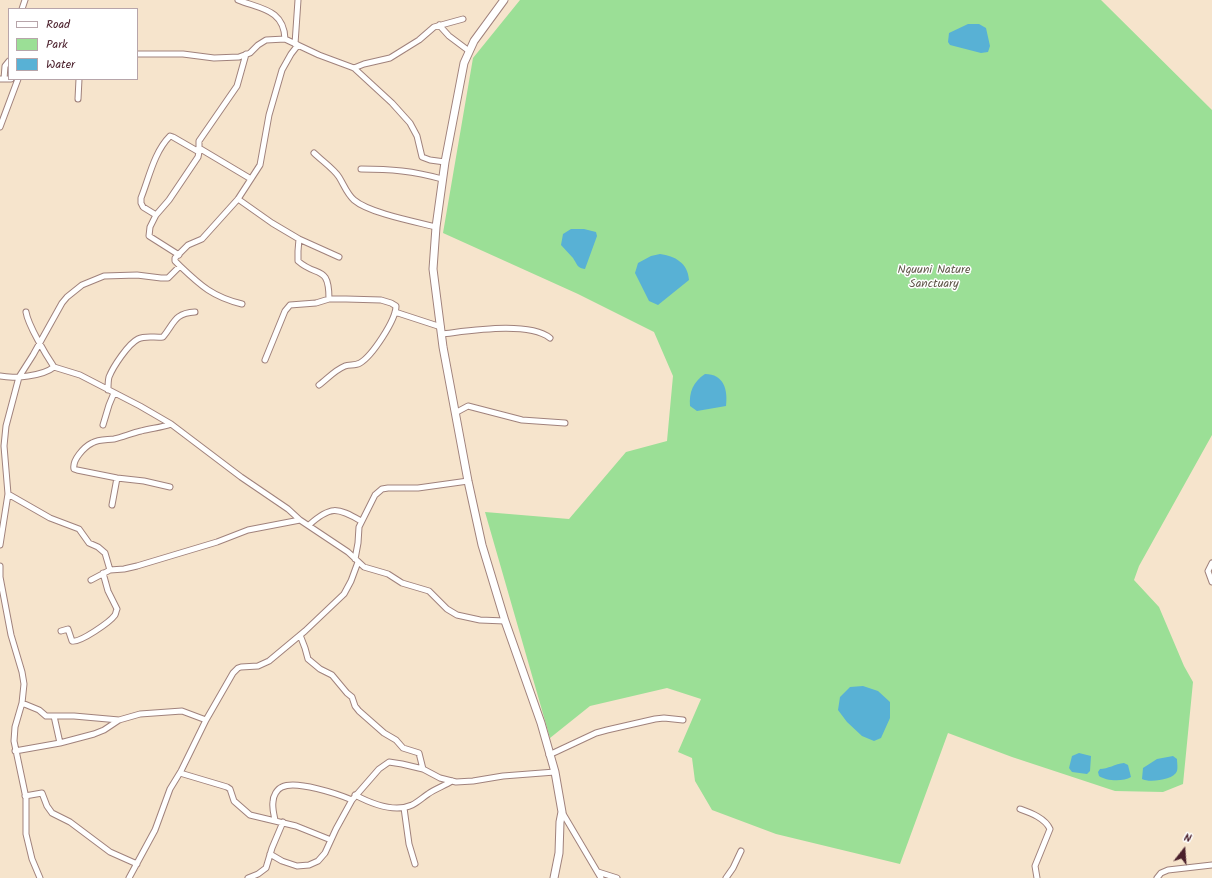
<!DOCTYPE html>
<style>
body{margin:0}
#map{position:relative;width:1212px;height:878px;overflow:hidden;background:#f6e4cc;font-family:Kalam,sans-serif}
canvas{display:block}
.legend{position:absolute;left:8px;top:8px;width:130px;height:72px;box-sizing:border-box;background:#fff;border:1px solid #b7a5aa;margin:0;padding:5px 7px;list-style:none;font-size:12px;color:#4a1f2b}
.legend li{display:flex;align-items:center;gap:8px;height:20px}
.legend b{width:20px;border:1px solid #b7a5aa}
.north{position:absolute;left:1164px;top:830px;width:40px;height:40px;-webkit-text-stroke:3px #fff;paint-order:stroke;rotate:17deg;font-size:11px;font-weight:700;line-height:16px;text-align:center;color:#4a1f2b}
.north::after{content:'';display:block;margin:auto;width:14px;height:18px;background:#4a1f2b;clip-path:polygon(50% 0,100% 100%,50% 72%,0 100%)}
</style>
<div id="map">
<canvas width="1212" height="878"></canvas>
<ul class="legend">
<li><b style="height:5px;background:#fff"></b>Road</li>
<li><b style="height:11px;background:#9bdf96"></b>Park</li>
<li><b style="height:11px;background:#58b1d5"></b>Water</li>
</ul>
<div class="north">N</div>
</div>
<script>
const context = document.querySelector('canvas').getContext('2d');
context.lineJoin = 'round';
function fillPath(path, color) { context.fillStyle = color; context.fill(path, 'evenodd'); }
function trace(path, color, width, dash) { context.strokeStyle = color; context.lineWidth = width; context.lineCap = dash ? 'butt' : 'round'; context.setLineDash(dash || []); context.stroke(path); }
function label(font, color, halo, rows, align = 'center') {
  context.font = font + ' Kalam,sans-serif'; context.lineWidth = 3; context.setLineDash([]); context.textBaseline = 'middle'; context.strokeStyle = halo; context.fillStyle = color; for (const [text, x, y, turn = 0] of rows) {
    context.save(); context.translate(x, y); context.rotate((+turn || 0) * Math.PI / 180); context.textAlign = isNaN(turn) ? turn : align; if (halo) context.strokeText(text, 0, 0); context.fillText(text, 0, 0); context.restore();
  }
}
fillPath(new Path2D(`
 M 520,0 L 1101,0 L 1212,110 L 1212,435 L 1139,566 L 1134,580 L 1159,607 L 1184,666 L 1193,682 L 1183,784 L 1163,792 L 1115,791 L 1012,757 L 948,733 L 900,864 L 776,834 L 712,810 L 695,781 L 692,758 L 678,752 L 701,699 L 667,688 L 590,706 L 550,738 L 485,512 L 569,519 L 626,452 L 667,441 L 673,376 L 654,332 L 578,294 L 443,233 L 473,58 Z`), '#9bdf96');
fillPath(new Path2D(`
 M 968,24 L 979,24 L 986,28 L 990,46 L 988,52 L 981,53 L 950,45 L 948,42 L 949,33 Z
 M 571,229 L 584,229 L 596,232 L 597,236 L 585,269 C 577,268 577,264 573,258 C 569,254 565,249 561,245 L 563,234 Z
 M 660,254 C 675,256 688,263 689,280 L 658,305 L 649,301 L 635,273 L 638,263 L 651,256 Z
 M 705,374 C 724,374 728,390 726,406 L 697,411 L 690,406 C 689,392 693,382 705,374 Z
 M 863,686 L 878,691 L 890,702 L 890,718 L 881,738 L 874,741 L 862,736 L 847,722 L 838,710 L 840,697 L 850,687 Z
 M 1079,753 L 1091,756 L 1090,771 L 1087,774 L 1072,772 L 1069,768 L 1072,756 Z
 M 1173,756 L 1177,759 C 1177,762 1178,768 1177,771 C 1174,780 1149,783 1142,779 L 1143,768 L 1157,759 Z
 M 1124,763 L 1128,765 L 1131,777 C 1123,782 1106,781 1099,776 L 1098,772 L 1100,769 C 1108,769 1115,764 1124,763 Z`), '#58b1d5');
const street = new Path2D(`
 M 238,0 C 260,9 284,9 285,39
 M 22,9 L 25,0
 M 439,25 L 449,36 L 469,51
 M 295,44 L 298,0
 M 137,54 L 183,54 L 214,58 L 239,57 L 250,53 L 258,45 L 266,40 L 285,39 L 319,55 L 354,68 L 392,103 L 410,123 L 417,136 L 422,157 L 430,160 L 445,162
 M 354,68 L 364,64 L 390,58 L 419,40 L 434,27 L 463,19
 M 0,79 L 11,79
 M 4,79 L 5,66 L 9,61
 M 78,99 L 79,79
 M 0,127 L 18,79
 M 199,148 L 251,179
 M 314,153 C 321,160 334,169 339,177 C 344,185 347,194 354,200 C 369,213 416,222 436,227
 M 361,169 C 391,169 413,171 442,179
 M 238,199 L 272,223 L 299,239 L 339,257
 M 156,215 L 143,207 L 141,203 L 141,198 C 149,178 154,152 170,136 L 173,137 L 199,152
 M 299,239 L 298,251 L 298,261 C 317,278 329,264 329,299
 M 179,255 L 149,236 L 150,227 L 156,215 L 169,200 L 198,157 L 199,152 L 199,141 L 237,86 L 246,54
 M 180,266 C 201,286 213,297 242,304
 M 26,312 C 28,325 46,355 54,367
 M 395,312 L 441,327
 M 442,334 C 469,331 528,321 550,338
 M 265,360 L 285,311 L 290,305 L 316,303 L 329,299 L 346,299 L 381,300 L 391,303 L 396,306 C 396,320 372,356 360,363 C 355,366 349,364 345,366 C 335,370 327,379 319,385
 M 0,376 C 14,379 43,376 54,367 L 80,375 L 140,406 L 171,424 L 241,477 L 288,509 L 300,520
 M 108,390 C 108,385 108,381 109,377 C 113,367 128,344 138,339 C 146,335 155,338 163,337 C 174,324 174,313 195,312
 M 455,413 L 468,406 L 522,420 L 565,423
 M 103,425 L 109,405 L 114,393
 M 170,487 L 144,481 L 117,478 L 77,470 L 74,469 C 72,460 84,447 92,443 C 99,439 107,440 114,439 C 123,437 132,433 141,431 C 151,428 161,428 171,424
 M 8,494 L 50,518 L 79,529 L 89,543 L 98,547 L 105,553 L 110,570 L 124,569 L 137,566 L 217,542 L 248,530 L 300,520 L 348,552 L 364,567 L 388,574 L 402,583 L 429,591 L 447,609 L 457,615 L 480,620 L 505,621
 M 112,505 L 117,478
 M 309,525 C 330,506 337,507 361,521
 M 0,545 L 8,494 L 4,446 L 6,426 L 19,377 L 33,355 L 62,303 L 67,297 L 82,285 L 104,276 L 137,275 L 161,278 L 168,278 L 180,266 L 175,261 L 175,258 L 188,245 L 202,239 L 238,199 L 260,165 L 269,115 L 282,70 L 291,54 L 298,45
 M 355,559 L 358,543 L 359,527 L 375,495 L 382,489 L 388,488 L 418,488 L 468,481
 M 1212,563 L 1208,571 L 1212,582
 M 0,566 L 0,577 L 11,635 L 22,672 L 24,684 L 22,703 L 15,727 L 14,741 L 26,798 L 26,834 L 32,859 L 40,878
 M 91,580 L 110,570
 M 61,631 L 68,629 L 72,641 C 80,643 110,622 115,615 C 116,613 116,611 117,609 L 108,591 L 103,573
 M 300,635 L 305,648 L 308,659 L 320,669 L 332,675 L 347,693 L 352,697 L 355,706 L 359,711 L 384,733 L 396,740 L 403,748 L 419,753 L 423,769
 M 22,703 L 39,710 L 46,716 L 74,716 L 119,720
 M 54,716 L 60,743
 M 15,751 L 60,743 L 94,734 L 104,730 L 119,720 L 140,714 L 182,711 L 206,720
 M 549,755 L 596,733 L 607,730 L 655,719 L 664,718 L 683,720
 M 180,773 L 227,787 L 230,789 L 234,801 L 250,815 L 296,826 L 331,840
 M 355,795 C 372,804 394,813 412,805 C 418,802 422,798 428,794 C 435,789 444,786 452,781
 M 25,796 L 42,793 L 47,806 L 52,813 L 70,822 L 110,852 L 137,864
 M 404,808 L 409,844 L 415,864
 M 1020,809 C 1031,813 1045,818 1050,829 L 1035,866 L 1037,878
 M 562,812 L 601,878
 M 275,820 C 274,815 272,808 273,802 C 273,796 277,789 282,787 C 296,780 338,794 352,800
 M 270,854 L 282,861 L 297,866 L 309,865 L 318,861 L 325,853 L 336,829 L 352,800 L 379,769 L 389,762 L 402,764 L 423,769 L 440,778 L 456,782 L 473,781 L 503,776 L 555,772
 M 598,872 L 617,878
 M 129,878 L 155,830 L 170,789 L 181,771 L 206,720 L 233,673 L 238,668 L 241,667 L 258,666 L 269,661 L 305,631 L 344,594 L 351,581 L 358,562
 M 248,878 L 258,874 L 266,868 L 272,848 L 283,822
 M 726,878 L 733,868 L 741,851
 M 1157,878 L 1161,873 L 1168,870 L 1212,865`);
const secondary = new Path2D(`
 M 504,0 L 474,41 L 464,63 L 445,162 L 436,227 L 433,269 L 443,347 L 468,481 L 482,545 L 505,621 L 541,723 L 555,772 L 562,812 L 560,822 L 559,853 L 554,878`);
trace(street, '#a0827c', 7);
trace(secondary, '#a0827c', 9);
trace(street, '#fff', 5);
trace(secondary, '#fff', 7);
label('12px', '#62594b', '#fff', [
 ["Nguuni Nature",934,271],
 ["Sanctuary",934,285]
]);
</script>
